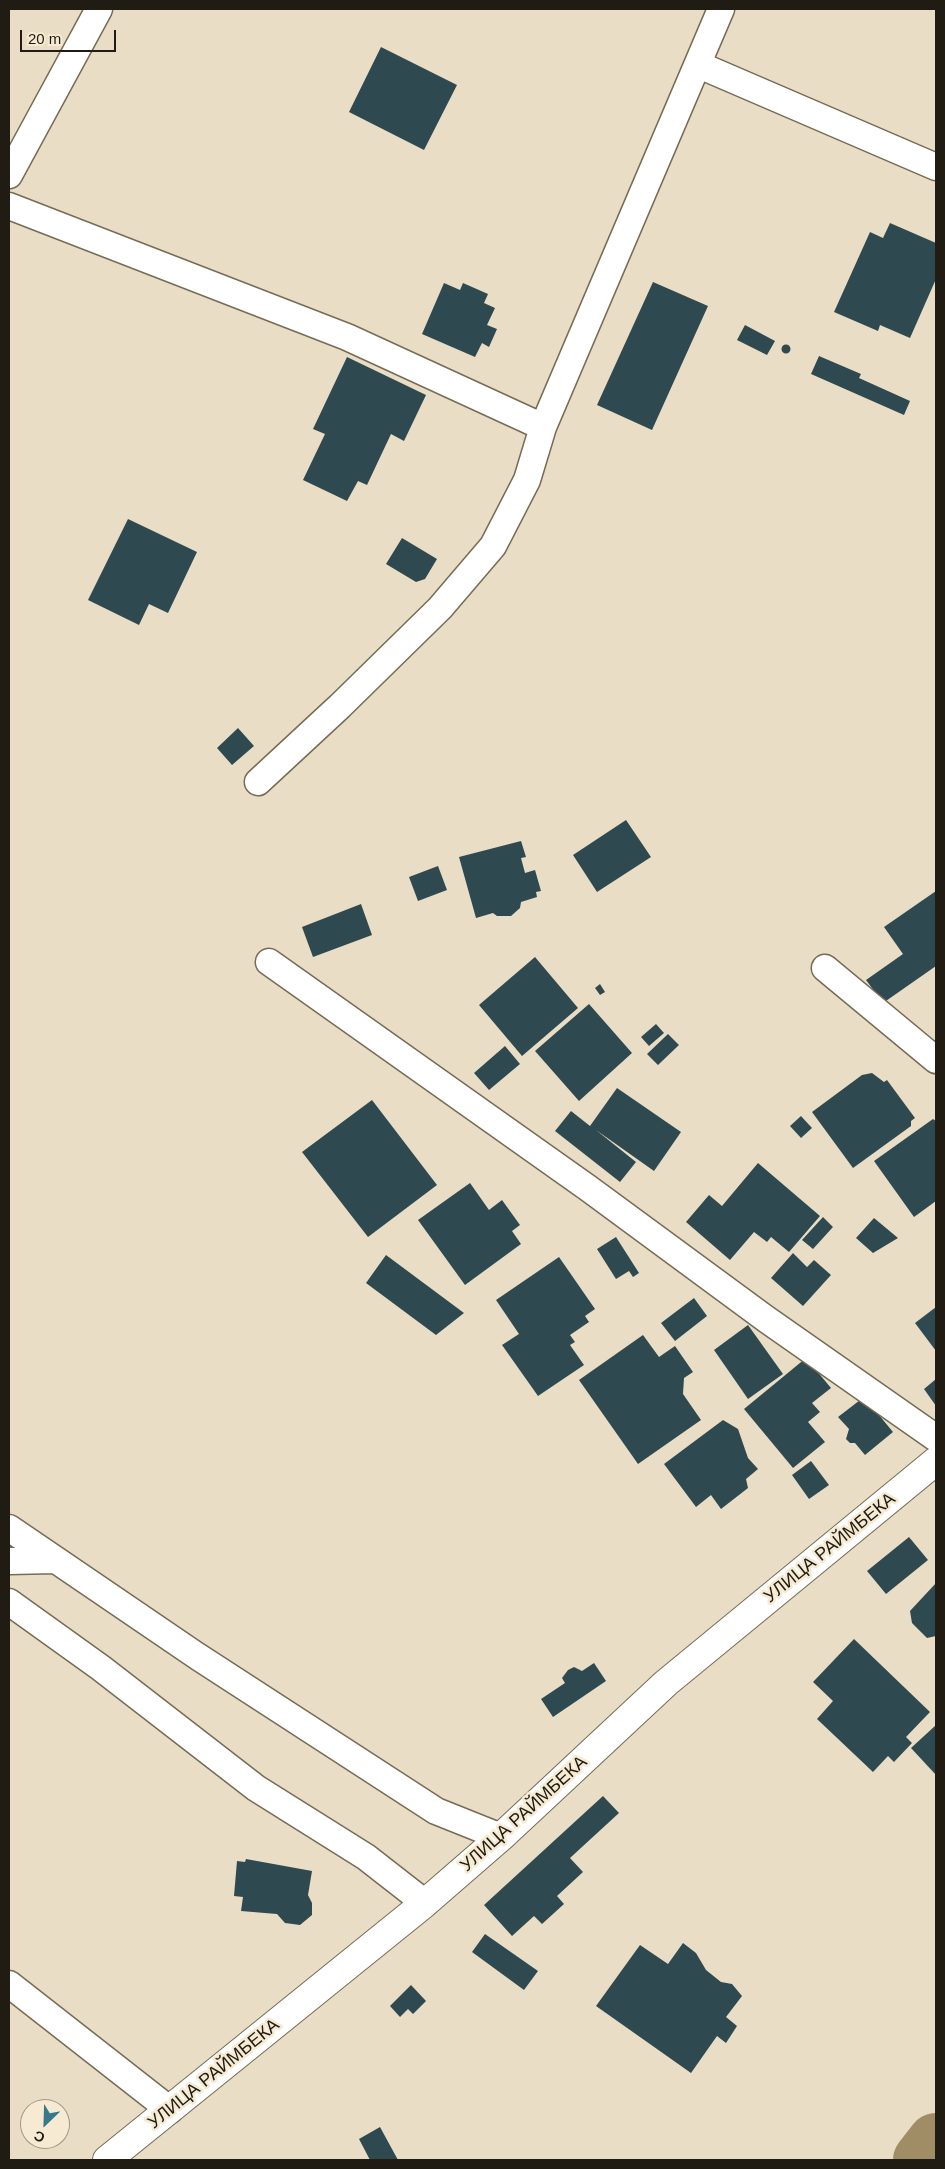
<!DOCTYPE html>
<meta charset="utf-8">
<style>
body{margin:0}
#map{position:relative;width:945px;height:2169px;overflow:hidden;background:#e9dec5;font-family:Helvetica,sans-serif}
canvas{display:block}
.frame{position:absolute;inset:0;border:10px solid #201c13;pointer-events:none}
.north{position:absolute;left:20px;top:2099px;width:50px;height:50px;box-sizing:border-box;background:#f6ebd2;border:1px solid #a09886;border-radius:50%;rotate:204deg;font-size:14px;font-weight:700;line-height:20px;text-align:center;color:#201c13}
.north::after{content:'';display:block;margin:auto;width:18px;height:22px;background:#37798b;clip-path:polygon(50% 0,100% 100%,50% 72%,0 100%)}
.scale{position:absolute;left:20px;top:30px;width:96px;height:22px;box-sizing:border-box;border:2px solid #201c13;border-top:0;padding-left:6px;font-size:15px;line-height:18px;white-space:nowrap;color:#201c13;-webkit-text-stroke:4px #f6ebd2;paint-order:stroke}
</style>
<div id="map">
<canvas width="945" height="2169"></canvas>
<div class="frame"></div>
<div class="north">С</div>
<div class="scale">20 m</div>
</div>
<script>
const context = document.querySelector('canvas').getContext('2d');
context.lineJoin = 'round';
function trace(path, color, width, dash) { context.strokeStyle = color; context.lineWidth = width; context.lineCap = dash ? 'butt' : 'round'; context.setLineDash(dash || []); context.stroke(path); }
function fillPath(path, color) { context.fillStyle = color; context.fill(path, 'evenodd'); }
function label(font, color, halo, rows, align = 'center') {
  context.font = font + ' Helvetica,sans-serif'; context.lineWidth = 5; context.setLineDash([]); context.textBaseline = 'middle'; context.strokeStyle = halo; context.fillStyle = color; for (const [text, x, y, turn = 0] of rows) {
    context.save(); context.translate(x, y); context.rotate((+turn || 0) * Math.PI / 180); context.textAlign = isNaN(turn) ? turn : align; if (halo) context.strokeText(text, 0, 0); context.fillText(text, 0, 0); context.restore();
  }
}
trace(new Path2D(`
 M 922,2160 L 936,2142`), '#a08d65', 58);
fillPath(new Path2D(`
 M 381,47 L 457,85 L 424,150 L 349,112 Z
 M 890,223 L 936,243 L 936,279 L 910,338 L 880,325 L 878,331 L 834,312 L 870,232 L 883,238 Z
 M 653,282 L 708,306 L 652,430 L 597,405 Z
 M 444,283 L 460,290 L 463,283 L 488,294 L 484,303 L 495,308 L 487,325 L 497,329 L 489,347 L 482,343 L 475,357 L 422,334 Z
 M 745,325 L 775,341 L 767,355 L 737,340 Z
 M781.5 349a4.5 4.5 0 1 1 9 0a4.5 4.5 0 1 1-9 0Z
 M 819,356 L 861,374 L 859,378 L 910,401 L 904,415 L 811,374 Z
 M 347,357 L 426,395 L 404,441 L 391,434 L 367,485 L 358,481 L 347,501 L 303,480 L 325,434 L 313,429 Z
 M 128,519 L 197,552 L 168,613 L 149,604 L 139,625 L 88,600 Z
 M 402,538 L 437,559 L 425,579 L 416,582 L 386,564 Z
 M 238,728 L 254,746 L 232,765 L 217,748 Z
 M 626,820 L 651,857 L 597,892 L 573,855 Z
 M 521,841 L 526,857 L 521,858 L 525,873 L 535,870 L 541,891 L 536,892 L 537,897 L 521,902 L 520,908 L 511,916 L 497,916 L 493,913 L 476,918 L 459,857 Z
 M 438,866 L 447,890 L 418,901 L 409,877 Z
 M 936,891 L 936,966 L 883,1003 L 866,980 L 903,954 L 884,927 Z
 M 361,904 L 372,935 L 313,957 L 302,927 Z
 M 535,957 L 578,1008 L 522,1056 L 479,1005 Z
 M 600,984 L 605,992 L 600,995 L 595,988 Z
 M 589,1004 L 632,1053 L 579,1101 L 535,1051 Z
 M 656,1024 L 664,1033 L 649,1046 L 641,1037 Z
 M 668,1034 L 679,1045 L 658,1065 L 647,1054 Z
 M 505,1046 L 520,1064 L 489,1090 L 474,1073 Z
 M 872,1073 L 884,1082 L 887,1080 L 915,1118 L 911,1121 L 911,1126 L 853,1168 L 812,1112 L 862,1075 Z
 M 617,1088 L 681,1132 L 654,1171 L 596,1130 L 636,1162 L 620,1182 L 555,1131 L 571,1111 L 590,1126 Z
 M 372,1100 L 437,1185 L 368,1237 L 302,1152 Z
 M 801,1116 L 812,1128 L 801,1138 L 790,1126 Z
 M 933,1119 L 936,1121 L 936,1201 L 914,1217 L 874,1161 Z
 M 758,1163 L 820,1216 L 789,1252 L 771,1237 L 767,1242 L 754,1232 L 730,1260 L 686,1222 L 709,1195 L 722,1206 Z
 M 470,1183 L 489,1210 L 502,1200 L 520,1225 L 512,1231 L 521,1244 L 465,1285 L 418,1220 Z
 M 823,1217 L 833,1227 L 813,1249 L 802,1240 Z
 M 874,1218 L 898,1238 L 873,1253 L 856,1238 Z
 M 616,1237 L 639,1273 L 633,1277 L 629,1271 L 616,1279 L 597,1249 Z
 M 793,1253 L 807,1267 L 814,1260 L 831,1275 L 803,1306 L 771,1278 Z
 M 386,1255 L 464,1313 L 436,1335 L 366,1283 Z
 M 559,1257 L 595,1309 L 585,1316 L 589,1322 L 570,1335 L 575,1342 L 570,1345 L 584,1365 L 538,1396 L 502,1345 L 519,1334 L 496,1300 Z
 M 694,1298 L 707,1316 L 675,1341 L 661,1323 Z
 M 936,1307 L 936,1351 L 915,1323 Z
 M 748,1325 L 783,1374 L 748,1399 L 714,1350 Z
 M 643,1335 L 659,1357 L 675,1346 L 693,1372 L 684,1378 L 683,1394 L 701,1420 L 638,1464 L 579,1380 Z
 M 806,1358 L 831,1388 L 812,1403 L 820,1412 L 808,1422 L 825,1442 L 793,1468 L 744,1409 Z
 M 936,1379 L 936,1406 L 924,1389 Z
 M 864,1397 L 893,1432 L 865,1455 L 855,1443 L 850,1443 L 846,1439 L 849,1429 L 838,1417 Z
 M 723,1420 L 738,1429 L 748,1458 L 758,1469 L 746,1479 L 748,1488 L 721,1509 L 711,1495 L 696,1507 L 664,1464 Z
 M 811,1461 L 829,1485 L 809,1499 L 792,1475 Z
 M 909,1537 L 928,1560 L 886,1594 L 867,1571 Z
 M 936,1583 L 936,1636 L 927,1638 L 912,1623 L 910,1611 Z
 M 854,1639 L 930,1712 L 906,1737 L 912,1743 L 894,1762 L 888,1756 L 873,1772 L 817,1719 L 833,1701 L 813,1682 Z
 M 594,1663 L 606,1681 L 553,1717 L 541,1699 L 565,1683 L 562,1678 L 568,1670 L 574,1667 L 582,1671 Z
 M 936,1725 L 936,1775 L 911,1748 Z
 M 603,1796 L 619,1813 L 570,1858 L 583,1872 L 557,1896 L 564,1904 L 542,1924 L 534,1916 L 512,1936 L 484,1905 Z
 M 246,1859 L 312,1871 L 308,1895 L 312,1903 L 312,1915 L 300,1925 L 285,1923 L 277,1914 L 241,1911 L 243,1897 L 234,1896 L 237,1861 L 245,1862 Z
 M 485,1934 L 538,1971 L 524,1990 L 472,1952 Z
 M 683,1943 L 696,1953 L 706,1970 L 721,1982 L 732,1984 L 742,1996 L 726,2017 L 737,2026 L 726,2043 L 717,2036 L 691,2073 L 596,2006 L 640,1945 L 668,1964 Z
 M 411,1985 L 426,2001 L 413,2014 L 408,2009 L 400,2017 L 390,2006 Z
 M 380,2127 L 398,2160 L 370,2160 L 359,2139 Z`), '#2f4951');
const minor = new Path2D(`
 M 699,65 L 936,167
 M 9,175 L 99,9
 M 9,206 L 347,337 L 543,427 L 721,9
 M 258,782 L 340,706 L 440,608 L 493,546 L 527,480 L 543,427
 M 269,962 L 588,1188 L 766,1319 L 936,1438
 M 825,968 L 936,1060
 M 9,1528 L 197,1656 L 436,1811 L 501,1837
 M 9,1561 L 55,1560
 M 9,1602 L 101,1668 L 256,1788 L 366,1857 L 425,1903
 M 9,1984 L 170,2110`);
const tertiary = new Path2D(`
 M 107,2160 L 425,1903 L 501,1837 L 666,1683 L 936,1461`);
trace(minor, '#766c56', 29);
trace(tertiary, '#766c56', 30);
trace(minor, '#fff', 26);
trace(tertiary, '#fff', 28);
label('18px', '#201c13', '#f6ebd2', [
 ["УЛИЦА РАЙМБЕКА",830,1548,-39],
 ["УЛИЦА РАЙМБЕКА",524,1814,-42],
 ["УЛИЦА РАЙМБЕКА",214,2074,-39]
]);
</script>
